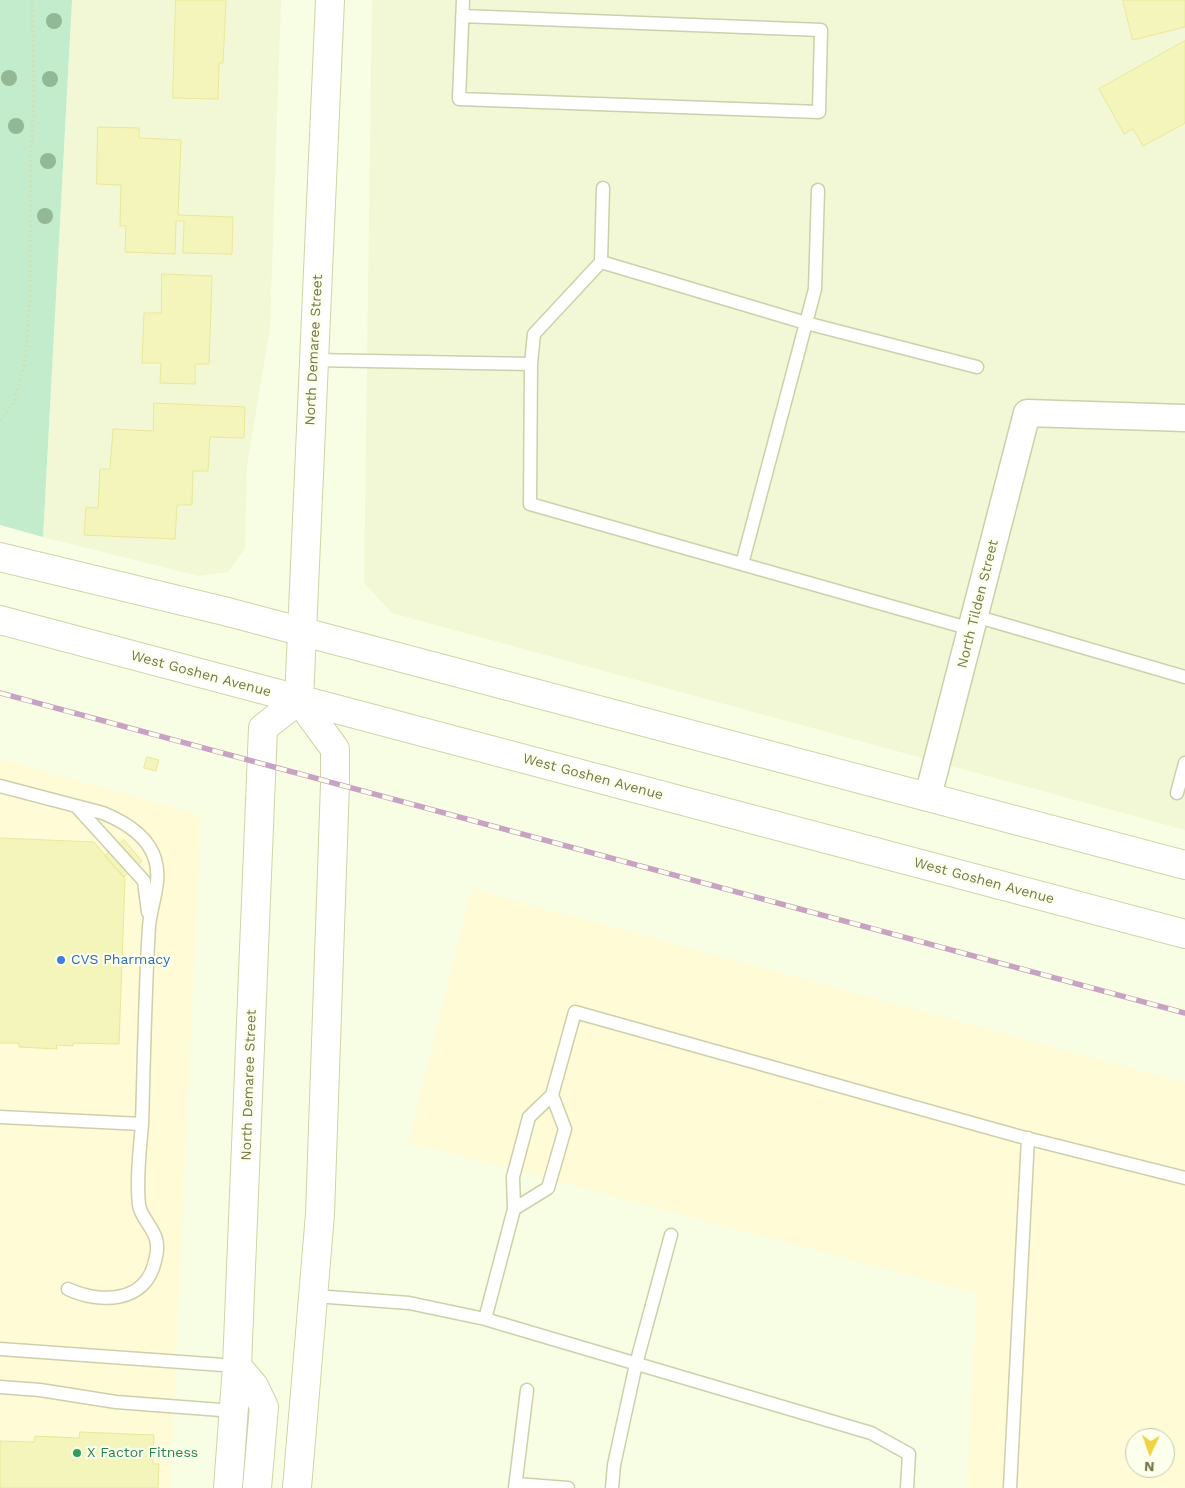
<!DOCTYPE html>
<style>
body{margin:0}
#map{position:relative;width:1185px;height:1488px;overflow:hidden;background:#f8fee4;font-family:"Work Sans",sans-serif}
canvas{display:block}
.north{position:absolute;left:1125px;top:1428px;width:50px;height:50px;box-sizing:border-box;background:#fbffec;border:1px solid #c7c9aa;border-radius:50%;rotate:183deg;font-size:14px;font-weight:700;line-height:20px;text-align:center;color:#787748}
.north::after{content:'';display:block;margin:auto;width:18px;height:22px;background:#efd342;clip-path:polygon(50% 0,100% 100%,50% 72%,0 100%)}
</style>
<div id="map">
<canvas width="1185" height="1488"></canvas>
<div class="north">N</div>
</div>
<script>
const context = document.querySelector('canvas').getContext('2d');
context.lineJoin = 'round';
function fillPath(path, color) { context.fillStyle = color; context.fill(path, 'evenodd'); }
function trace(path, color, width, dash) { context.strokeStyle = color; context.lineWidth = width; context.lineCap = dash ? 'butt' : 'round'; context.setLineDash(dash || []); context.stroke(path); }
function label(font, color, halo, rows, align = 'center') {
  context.font = font + ' "Work Sans",sans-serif'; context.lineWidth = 4.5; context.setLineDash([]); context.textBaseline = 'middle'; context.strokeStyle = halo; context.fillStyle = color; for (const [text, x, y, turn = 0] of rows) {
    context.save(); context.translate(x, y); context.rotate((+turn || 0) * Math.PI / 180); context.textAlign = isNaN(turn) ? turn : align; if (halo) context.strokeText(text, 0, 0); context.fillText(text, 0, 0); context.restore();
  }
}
fillPath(new Path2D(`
 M 72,0 L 281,0 L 270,328 L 247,465 L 245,548 L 228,572 L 199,576 L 43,537 Z
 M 372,0 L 1185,0 L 1185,830 L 392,613 L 364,583 Z`), '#f2f8d5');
fillPath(new Path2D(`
 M 0,759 L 201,815 L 170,1488 L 0,1488 Z
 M 472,889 L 1185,1083 L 1185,1488 L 967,1488 L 977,1293 L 409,1142 ZM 1135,1438 L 1165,1438 L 1165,1468 L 1135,1468 Z`), '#fffbd7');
fillPath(new Path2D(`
 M 0,0 L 72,0 L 43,537 L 0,525 Z`), '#c2eccb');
const building = new Path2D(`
 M 176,0 L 226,0 L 223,63 L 219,63 L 218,99 L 173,98 Z
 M 1123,0 L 1185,0 L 1185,27 L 1133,40 Z
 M 1185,41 L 1185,123 L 1143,146 L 1133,129 L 1124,134 L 1099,89 Z
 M 98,127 L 139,128 L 139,138 L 181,140 L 178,215 L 233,217 L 232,254 L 183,253 L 184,221 L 176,221 L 175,254 L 125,252 L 126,226 L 120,226 L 121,185 L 97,184 Z
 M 162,274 L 212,276 L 209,364 L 195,364 L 195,384 L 160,383 L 161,363 L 142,363 L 144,313 L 161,313 Z
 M 154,403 L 245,407 L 244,438 L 210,437 L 208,471 L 193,471 L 192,505 L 177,505 L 175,539 L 84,535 L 86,507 L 98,508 L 100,469 L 110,469 L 113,429 L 153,431 Z
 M 147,757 L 159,760 L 156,771 L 144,768 Z
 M 0,838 L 94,842 L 125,879 L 119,1044 L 73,1043 L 73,1046 L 56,1045 L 57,1049 L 19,1047 L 19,1043 L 0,1043 Z
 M 124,840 L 142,861 L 124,877 L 105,856 Z
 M 80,1432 L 154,1435 L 153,1464 L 159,1464 L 158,1488 L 0,1488 L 0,1441 L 34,1442 L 35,1436 L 79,1438 Z`);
fillPath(building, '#f4f5ba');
trace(building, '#e9e899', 1);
const service = new Path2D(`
 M 462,16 L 821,30 L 819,112 L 459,99 L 463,0
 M 818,190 L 815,289 L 806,323 L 977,367
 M 601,262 L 603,188
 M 314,360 L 531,364 L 530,504 L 971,629
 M 531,364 L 534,334 L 601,262 L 806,323 L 742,564
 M 975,616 L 1185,677
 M 0,786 L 103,813 C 125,822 148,836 155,859 C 162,882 151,904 149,926 C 145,992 144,1058 142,1124
 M 1177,793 L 1185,763
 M 76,806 L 144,881 L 148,912
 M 0,1117 L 142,1124 C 140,1150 136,1179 139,1205 C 140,1216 153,1227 156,1239 C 158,1246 157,1254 155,1261 C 146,1303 100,1304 68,1289
 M 514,1209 L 548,1188 L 565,1129 L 552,1095
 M 315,1296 L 409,1303 L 485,1319 L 514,1209 L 513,1177 L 529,1117 L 552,1095 L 575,1012 L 1018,1136 L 1185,1178
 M 485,1319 L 871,1433 L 909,1454 L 907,1488
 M 0,1349 L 237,1366
 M 0,1387 L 40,1390 L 116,1402 L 234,1411
 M 516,1484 L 568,1488
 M 515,1488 L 527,1390
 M 612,1488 L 614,1465 L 636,1364 L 671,1235
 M 1010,1488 L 1028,1138`);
const minor = new Path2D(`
 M 928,796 L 1027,413 L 1185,418`);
const secondary = new Path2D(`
 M 0,557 L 224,611 L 1185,865
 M 0,620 L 1185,934
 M 237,1366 L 254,1386 L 264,1407 L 257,1488
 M 228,1488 L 237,1366 L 263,728 L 299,700
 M 297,1488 L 320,1214 L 335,784 L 335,749 L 299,700 L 330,0`);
trace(service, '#cdd0aa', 15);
trace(minor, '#cdd0aa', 29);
trace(secondary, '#d1d3a7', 30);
trace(new Path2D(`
 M 0,420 L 14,402 L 25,361 L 30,295 L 31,150 L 34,94 L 32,0`), '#dada9d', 3, [1, 4]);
trace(service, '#fff', 12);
trace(minor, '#fff', 26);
trace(secondary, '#fff', 28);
const rail = new Path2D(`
 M 0,693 L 1185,1013`);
trace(rail, '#c8a2c2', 5.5);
trace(rail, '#fbffec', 4, [11]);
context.fillStyle = '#92b895';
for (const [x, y] of [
 [54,21],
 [9,78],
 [50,79],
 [16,126],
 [48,161],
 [45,216]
]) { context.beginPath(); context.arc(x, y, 8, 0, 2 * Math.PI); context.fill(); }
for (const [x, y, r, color] of [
 [61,960,5,"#3f7fe0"],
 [77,1453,5,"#2e9e5b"]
]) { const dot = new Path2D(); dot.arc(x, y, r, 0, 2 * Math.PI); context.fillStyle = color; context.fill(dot); trace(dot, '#fbffec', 2); }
label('14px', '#787748', '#fbffec', [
 ["North Demaree Street",314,350,-87],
 ["North Tilden Street",978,604,-76],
 ["West Goshen Avenue",201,674,15],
 ["West Goshen Avenue",593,777,15],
 ["West Goshen Avenue",984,881,15],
 ["North Demaree Street",249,1085,-88]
]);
label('14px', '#366cbe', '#fbffec', [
 ["CVS Pharmacy",71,960]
], 'left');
label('14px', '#27864d', '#fbffec', [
 ["X Factor Fitness",87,1453]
], 'left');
</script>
